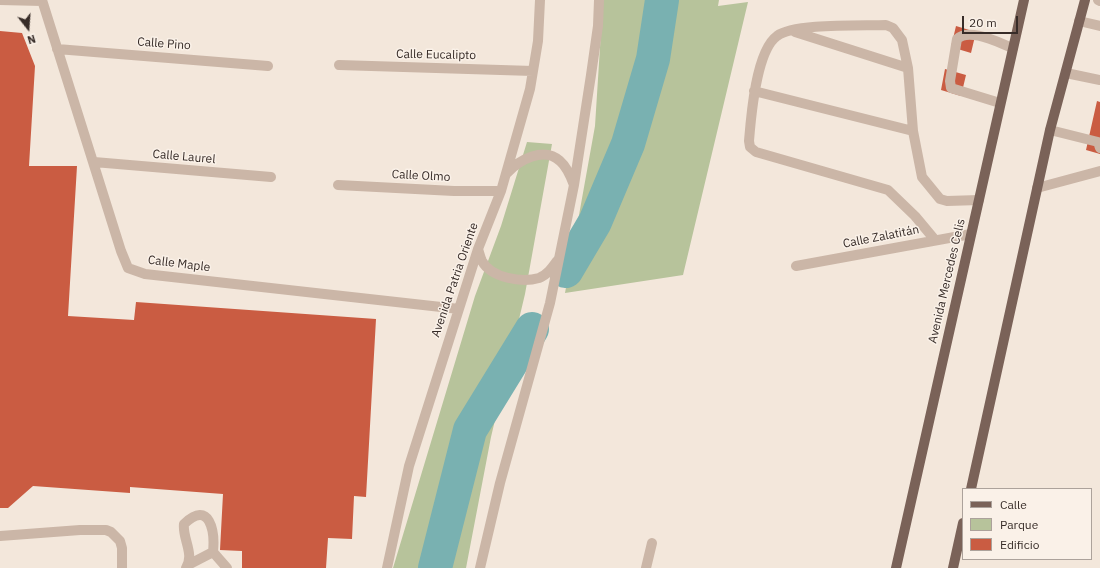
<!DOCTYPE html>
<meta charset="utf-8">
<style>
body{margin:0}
#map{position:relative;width:1100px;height:568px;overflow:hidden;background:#f3e7db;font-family:"IBM Plex Sans",sans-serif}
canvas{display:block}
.legend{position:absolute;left:962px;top:488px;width:130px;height:72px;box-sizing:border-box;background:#faf1e8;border:1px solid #aca29b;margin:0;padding:5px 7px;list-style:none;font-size:12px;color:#372c28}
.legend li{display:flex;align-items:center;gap:8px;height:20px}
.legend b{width:20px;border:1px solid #aca29b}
.north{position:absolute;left:8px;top:8px;width:40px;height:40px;-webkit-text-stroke:3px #faf1e8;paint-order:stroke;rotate:163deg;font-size:11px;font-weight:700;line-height:16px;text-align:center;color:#372c28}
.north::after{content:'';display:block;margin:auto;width:14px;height:18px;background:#372c28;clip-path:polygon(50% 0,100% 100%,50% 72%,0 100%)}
.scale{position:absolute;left:962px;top:16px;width:56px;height:18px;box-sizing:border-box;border:2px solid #372c28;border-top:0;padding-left:5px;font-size:12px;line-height:14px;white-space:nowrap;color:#372c28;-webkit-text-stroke:3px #faf1e8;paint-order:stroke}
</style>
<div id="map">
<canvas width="1100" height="568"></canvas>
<ul class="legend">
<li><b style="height:5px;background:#7a6258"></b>Calle</li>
<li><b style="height:11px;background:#b7c39b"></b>Parque</li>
<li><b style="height:11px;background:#ca5c42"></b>Edificio</li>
</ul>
<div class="north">N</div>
<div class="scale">20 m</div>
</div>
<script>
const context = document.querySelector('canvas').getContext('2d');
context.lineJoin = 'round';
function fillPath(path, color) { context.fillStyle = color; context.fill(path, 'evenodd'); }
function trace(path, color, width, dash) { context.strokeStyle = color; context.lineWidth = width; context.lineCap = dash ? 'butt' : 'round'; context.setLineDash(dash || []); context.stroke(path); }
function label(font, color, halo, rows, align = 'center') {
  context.font = font + ' "IBM Plex Sans",sans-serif'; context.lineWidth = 3; context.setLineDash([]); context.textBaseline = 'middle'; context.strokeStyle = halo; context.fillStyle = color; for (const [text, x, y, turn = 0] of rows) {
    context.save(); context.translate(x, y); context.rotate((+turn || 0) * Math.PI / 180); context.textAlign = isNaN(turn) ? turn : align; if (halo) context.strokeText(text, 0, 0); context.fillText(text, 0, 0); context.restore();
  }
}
fillPath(new Path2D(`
 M 603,0 L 719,0 L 718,6 L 748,2 L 683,275 L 565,293 L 595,126 Z
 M 527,142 L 552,144 L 525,294 L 491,437 L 466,568 L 393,568 L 475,296 L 501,226 Z`), '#b7c39b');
trace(new Path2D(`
 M 566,271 L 595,222 L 628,144 L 653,59 L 662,0
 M 435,568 L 470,430 L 532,329`), '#79b1b1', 34);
fillPath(new Path2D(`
 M 956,26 L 976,32 L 971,53 L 951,47 Z
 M 0,31 L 22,33 L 35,66 L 29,166 L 77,166 L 68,316 L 134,320 L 136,302 L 376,319 L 366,497 L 354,496 L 352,539 L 328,538 L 326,568 L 242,568 L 242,551 L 220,550 L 223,494 L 130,487 L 130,493 L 33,486 L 8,508 L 0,508 Z
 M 945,69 L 966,75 L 961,96 L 941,90 Z
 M 1097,101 L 1100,102 L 1100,154 L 1086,150 Z`), '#ca5c42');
trace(new Path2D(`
 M 0,0 L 42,1
 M 42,0 L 121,251 L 128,268 L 145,274 L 459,309
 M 1098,0 L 1100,1
 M 1079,21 L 1100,26
 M 795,32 L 908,68
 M 57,49 L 268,66
 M 339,65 L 533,71
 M 1066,73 L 1100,80
 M 754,91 L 913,131
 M 1000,103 L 951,88 L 950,81 L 957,39 C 969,27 999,43 1013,48
 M 1050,130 L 1098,142 L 1100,148
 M 94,162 L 271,177
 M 507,173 C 519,160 544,146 560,161 C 567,167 571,177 574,185
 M 338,185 L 454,191 L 501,191
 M 1037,188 L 1100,171
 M 935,240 L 915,216 L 888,190 L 756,152 L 750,147 L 749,141 C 751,116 756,51 777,36 C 794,23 863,26 886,25 L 893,28 L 902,40 L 908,68 L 913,131 L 922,177 L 940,199 L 947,201 L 979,200
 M 478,249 C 479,252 480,257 482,261 C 491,278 522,283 539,278 C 547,275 552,268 557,261
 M 796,266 L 971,234
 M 0,536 L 80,530 L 106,530 L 111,532 L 120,541 L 122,548 L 122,568
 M 188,565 L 213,552
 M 186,568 C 195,554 182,538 184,524 C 210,499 215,532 213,552 L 227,568
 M 387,568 L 409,466 L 478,249 L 501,191 L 530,89 L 538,41 L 540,0
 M 480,568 L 500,483 L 550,303 L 574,185 L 591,75 L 598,26 L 599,0
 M 646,568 L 652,543`), '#cbb6a7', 10);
trace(new Path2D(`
 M 971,489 L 1050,130 L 1085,0
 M 896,568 L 1024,0
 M 953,568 L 963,523`), '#7a6258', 10);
label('12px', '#372c28', '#faf1e8', [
 ["Calle Pino",164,44,4],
 ["Calle Eucalipto",436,55,1],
 ["Calle Laurel",184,157,5],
 ["Calle Olmo",421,176,3],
 ["Calle Zalatitán",881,237,-11],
 ["Calle Maple",179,264,7],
 ["Avenida Patria Oriente",455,280,-71],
 ["Avenida Mercedes Celis",947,281,-77]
]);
</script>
